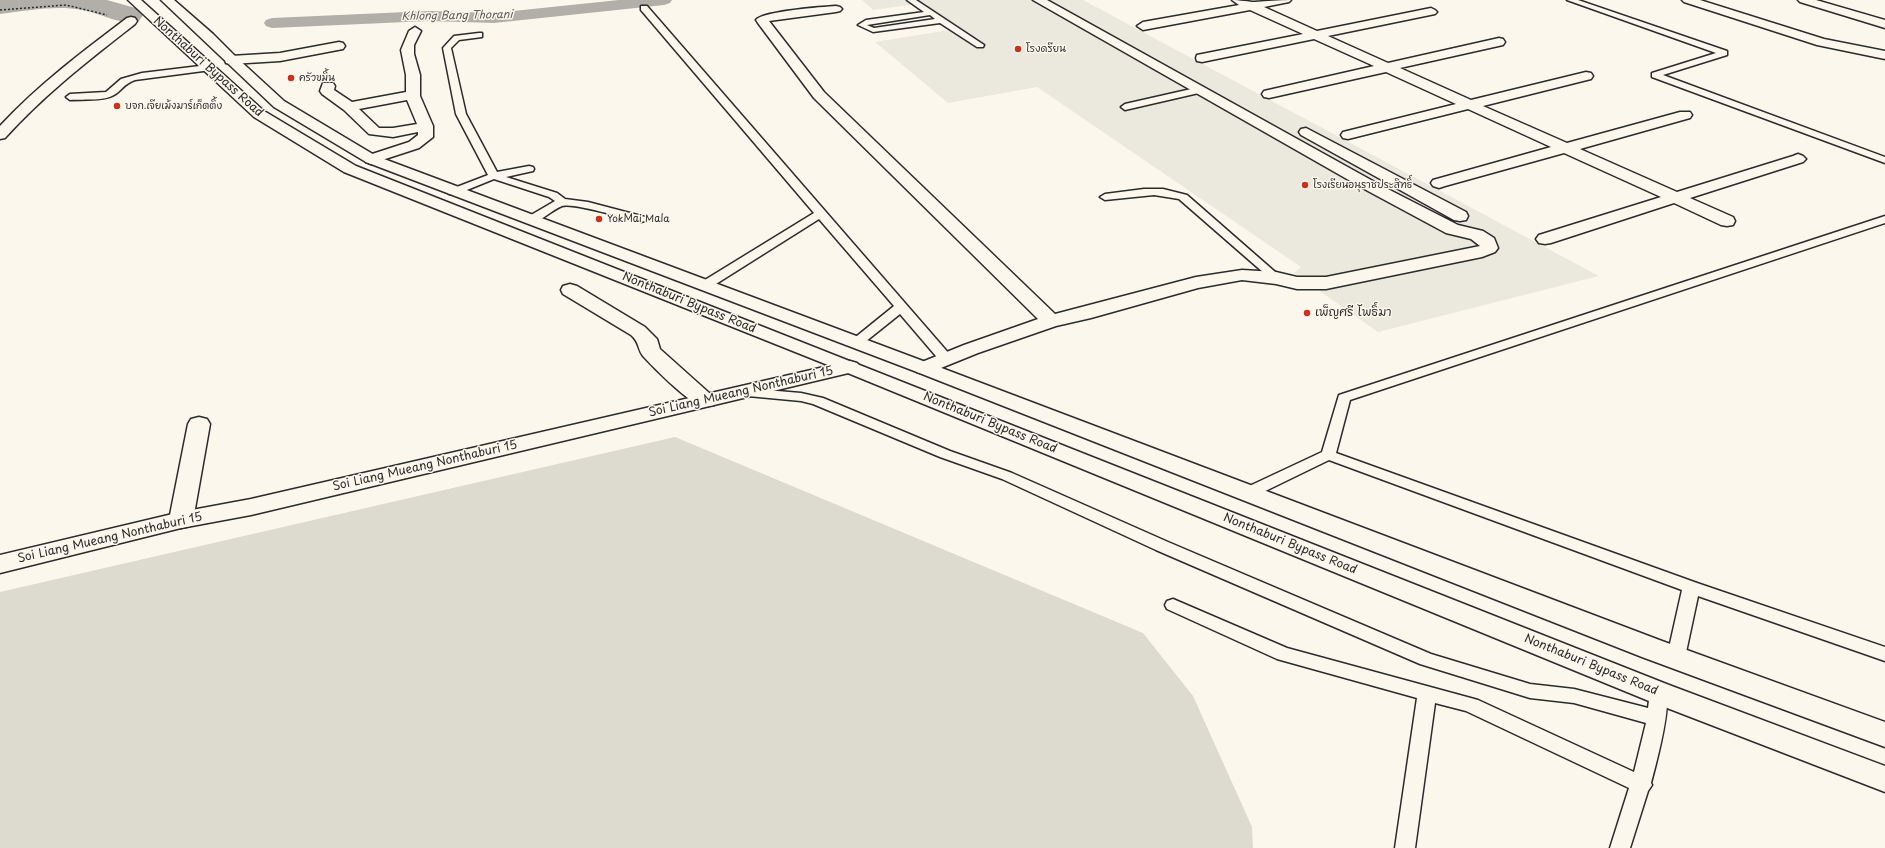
<!DOCTYPE html>
<meta charset="utf-8">
<style>
body{margin:0}
canvas{display:block;background:#fbf7ec}
</style>
<canvas width="1885" height="848"></canvas>
<script>
const context = document.querySelector('canvas').getContext('2d');
context.lineJoin = 'round';
function fillPath(path, color) { context.fillStyle = color; context.fill(path, 'evenodd'); }
function trace(path, color, width, dash) { context.strokeStyle = color; context.lineWidth = width; context.lineCap = dash ? 'butt' : 'round'; context.setLineDash(dash || []); context.stroke(path); }
function label(font, color, halo, rows, align = 'center') {
  context.font = font + ' "Playpen Sans","Playpen Sans Thai",sans-serif'; context.lineWidth = 3; context.setLineDash([]); context.textBaseline = 'middle'; context.strokeStyle = halo; context.fillStyle = color; for (const [text, x, y, turn = 0] of rows) {
    context.save(); context.translate(x, y); context.rotate((+turn || 0) * Math.PI / 180); context.textAlign = isNaN(turn) ? turn : align; if (halo) context.strokeText(text, 0, 0); context.fillText(text, 0, 0); context.restore();
  }
}
fillPath(new Path2D(`
 M 862,0 L 1083,0 L 1599,276 L 1378,332 L 1294,273 L 1301,267 L 1037,87 L 948,103 L 875,42 L 956,29 L 924,3 L 873,10 Z`), '#ebe8de');
fillPath(new Path2D(`
 M 675,437 L 1143,633 L 1193,696 L 1252,827 L 1253,848 L 0,848 L 0,592 Z`), '#dddad0');
fillPath(new Path2D(`
 M 619,0 L 672,0 L 670,3 L 664,5 L 494,23 L 429,21 L 272,28 L 266,26 L 264,23 L 266,20 L 272,18 L 429,11 L 494,13 Z`), '#b1afa7');
fillPath(new Path2D(`
 M 0,0 L 107,0 L 139,9 L 143,15 L 139,21 C 119,26 102,13 82,10 C 55,5 27,11 0,14 Z`), '#b1afa7');
const service = new Path2D(`
 M 907,0 L 916,0 L 984,45 L 983,47 L 977,47 L 940,23 L 873,32 L 858,25 L 866,20 L 924,12 ZM 930,15 L 935,19 L 874,28 L 867,25 Z
 M 1567,0 L 1578,0 L 1727,51 L 1727,55 L 1663,75 L 1885,157 L 1885,163 L 1652,77 L 1652,73 L 1716,53 Z
 M 641,6 L 647,6 L 951,356 L 952,359 L 951,362 L 941,362 L 900,314 L 860,346 L 852,346 L 850,343 L 852,340 L 894,306 L 819,219 L 708,289 L 700,289 L 698,286 L 700,283 L 814,213 L 641,10 Z
 M 479,33 L 482,33 L 482,37 L 459,40 L 451,48 L 466,114 L 497,172 L 529,166 L 533,167 L 534,169 L 533,171 L 506,177 L 557,193 L 565,199 L 588,202 L 645,217 L 646,219 L 645,221 L 641,222 C 628,219 572,202 562,206 C 551,210 539,225 526,222 L 525,220 L 526,218 L 555,201 L 549,197 L 494,179 L 457,194 L 449,194 L 448,192 L 449,190 L 488,175 L 456,114 L 443,48 L 454,36 Z
 M 208,65 L 212,68 L 211,70 L 135,80 C 123,84 121,92 112,96 C 103,101 81,99 70,100 L 66,97 L 70,94 L 106,92 L 121,79 L 142,73 Z
 M 1200,87 L 1203,88 L 1203,92 L 1125,110 L 1121,107 L 1125,104 Z
 M 1144,189 L 1163,189 L 1187,195 L 1282,278 L 1280,280 L 1272,280 L 1179,199 L 1154,195 L 1105,200 L 1100,197 L 1105,194 Z
 M 1885,216 L 1885,223 L 1350,400 L 1336,453 L 1697,583 L 1885,647 L 1885,661 L 1698,596 L 1685,657 L 1682,662 L 1676,664 L 1670,662 L 1667,657 L 1682,590 L 1329,460 L 1253,497 L 1248,498 L 1243,497 L 1240,493 L 1243,489 L 1322,452 L 1339,395 Z
 M 742,388 L 801,393 L 823,398 L 950,451 L 1012,473 L 1168,542 L 1431,654 L 1530,684 L 1574,689 L 1648,708 L 1650,693 L 1653,688 L 1659,686 L 1665,688 C 1673,703 1656,764 1651,783 L 1652,785 L 1648,791 L 1630,848 L 1610,848 L 1629,788 L 1466,711 L 1435,703 L 1415,848 L 1395,848 L 1417,698 L 1277,659 L 1167,609 L 1165,605 L 1167,601 L 1173,599 L 1287,648 L 1478,700 L 1634,772 L 1646,723 L 1574,703 L 1530,698 L 1420,664 L 1156,550 L 1002,479 L 940,457 L 813,404 L 801,401 L 737,395 L 735,392 L 737,389 Z`);
const minor = new Path2D(`
 M 1033,0 L 1047,0 L 1380,185 L 1458,225 L 1483,231 L 1494,238 L 1498,248 L 1495,252 L 1482,257 L 1326,289 L 1297,289 L 1276,284 L 1242,280 L 1198,288 L 1091,318 L 1056,326 L 978,353 L 931,372 L 924,374 L 917,372 L 914,368 L 917,364 L 964,345 L 1038,319 L 814,98 L 758,23 L 756,20 C 763,11 822,7 836,6 L 840,7 L 842,9 L 840,11 L 836,12 L 769,21 L 824,92 L 1055,314 L 1196,277 L 1242,270 L 1276,272 L 1297,277 L 1326,277 L 1480,246 L 1471,239 L 1446,233 L 1368,191 Z
 M 1232,0 C 1239,0 1250,2 1255,2 C 1267,1 1278,0 1291,0 L 1289,2 L 1264,7 L 1317,31 L 1431,8 L 1435,10 L 1437,12 L 1435,14 L 1328,36 L 1388,63 L 1499,38 L 1503,39 L 1505,42 L 1503,45 L 1400,68 L 1471,100 L 1586,72 L 1591,73 L 1593,76 L 1591,79 L 1483,106 L 1567,143 L 1680,112 L 1690,112 L 1692,115 L 1690,118 L 1580,149 L 1677,192 L 1793,156 L 1798,154 L 1803,156 L 1806,159 L 1803,162 L 1690,198 L 1733,217 L 1735,221 L 1733,225 L 1727,226 L 1721,225 L 1674,203 L 1551,243 L 1545,244 L 1539,243 L 1536,239 L 1539,235 L 1661,197 L 1564,153 L 1445,186 L 1439,188 L 1433,186 L 1431,183 L 1433,180 L 1551,147 L 1468,109 L 1348,139 L 1343,138 L 1341,135 L 1343,132 L 1456,104 L 1386,72 L 1269,98 L 1264,97 L 1262,94 L 1264,91 L 1374,66 L 1314,39 L 1202,62 L 1197,61 L 1196,58 L 1197,55 L 1303,34 L 1250,10 L 1143,30 L 1137,26 L 1143,22 L 1239,5 Z
 M 1682,0 L 1700,0 L 1824,39 L 1885,51 L 1885,59 L 1817,45 L 1684,2 Z
 M 1798,0 L 1816,0 L 1885,20 L 1885,28 L 1800,2 Z
 M 131,17 L 135,18 L 137,21 L 135,24 C 88,61 46,93 5,138 L 0,139 L 0,126 C 38,85 82,52 127,18 Z
 M 415,27 L 421,31 L 414,45 L 414,54 L 420,75 L 420,96 L 433,126 L 433,137 L 419,148 L 376,162 L 371,164 L 366,162 L 363,159 L 366,156 L 409,142 L 418,135 L 418,132 L 393,137 L 369,134 L 344,110 L 322,94 L 320,91 L 323,83 L 333,83 L 335,86 L 334,90 L 352,102 L 406,92 L 406,75 L 401,50 L 409,31 ZM 407,100 L 417,124 L 393,128 L 379,128 L 359,109 Z
 M 339,42 L 343,43 L 345,46 L 343,49 L 280,61 L 231,64 L 226,63 L 225,60 L 226,57 L 231,56 L 280,53 Z
 M 1306,128 L 1466,212 L 1468,216 L 1466,220 L 1460,221 L 1454,220 L 1301,135 L 1299,132 L 1301,129 Z
 M 570,284 L 577,286 L 645,327 L 657,339 L 660,349 L 717,400 L 714,405 C 708,406 704,407 699,405 C 684,398 654,368 643,356 C 637,348 640,343 631,335 L 563,294 L 561,290 L 563,286 Z
 M 199,417 L 207,419 L 210,424 L 193,520 L 190,526 L 181,528 L 172,526 L 169,520 L 188,424 L 191,419 Z`);
const tertiary = new Path2D(`
 M 850,361 L 857,363 L 860,367 L 857,371 L 251,515 L 181,528 L 0,573 L 0,555 L 181,512 L 251,499 Z`);
const secondary = new Path2D(`
 M 128,0 L 141,0 L 264,111 L 356,166 L 1669,685 L 1885,766 L 1885,792 L 1649,701 L 843,371 L 344,172 L 254,117 Z
 M 161,0 L 174,0 L 213,34 L 236,57 L 284,101 L 376,156 L 931,364 L 1662,641 L 1885,722 L 1885,747 L 1642,657 L 917,372 L 366,162 L 274,107 Z`);
trace(service, '#2b2b2b', 3);
trace(minor, '#2b2b2b', 3);
trace(tertiary, '#2b2b2b', 3);
trace(secondary, '#2b2b2b', 3);
trace(new Path2D(`
 M 0,10 L 66,5 L 107,15`), '#2b2b2b', 1.5, [2, 2]);
fillPath(service, '#fbf7ec');
fillPath(minor, '#fbf7ec');
fillPath(tertiary, '#fbf7ec');
fillPath(secondary, '#fbf7ec');
for (const [x, y, r, color] of [
 [1018,49,4,"#c8321e"],
 [291,78,4,"#c8321e"],
 [117,106,4,"#c8321e"],
 [1305,185,4,"#c8321e"],
 [599,219,4,"#c8321e"],
 [1307,313,4,"#c8321e"]
]) { const dot = new Path2D(); dot.arc(x, y, r, 0, 2 * Math.PI); context.fillStyle = color; context.fill(dot); trace(dot, '#fbf7ec', 1.5); }
label('10px', '#2b2b2b', '#fbf7ec', [
 ["โรงดรียน",1026,49],
 ["ครัวขมิ้น",299,78],
 ["บจก.เจียเม้งมาร์เก็ตติ้ง",125,106],
 ["โรงเรียนอนุราชประสิทธิ์",1313,185],
 ["YokMai Mala",607,219]
], 'left');
label('italic 11px', '#5a5956', '#fbf7ec', [
 ["Khlong Bang Thorani",457,16,-1]
]);
label('12px', '#2b2b2b', '#fbf7ec', [
 ["Nonthaburi Bypass Road",208,67,42],
 ["Nonthaburi Bypass Road",689,303,22],
 ["Soi Liang Mueang Nonthaburi 15",741,392,-13],
 ["Nonthaburi Bypass Road",990,423,22],
 ["Soi Liang Mueang Nonthaburi 15",425,466,-13],
 ["Soi Liang Mueang Nonthaburi 15",110,538,-13],
 ["Nonthaburi Bypass Road",1290,544,22],
 ["Nonthaburi Bypass Road",1591,665,22]
]);
label('12px', '#2b2b2b', '#fbf7ec', [
 ["เพ็ญศรี โพธิ์มา",1315,313]
], 'left');
</script>
